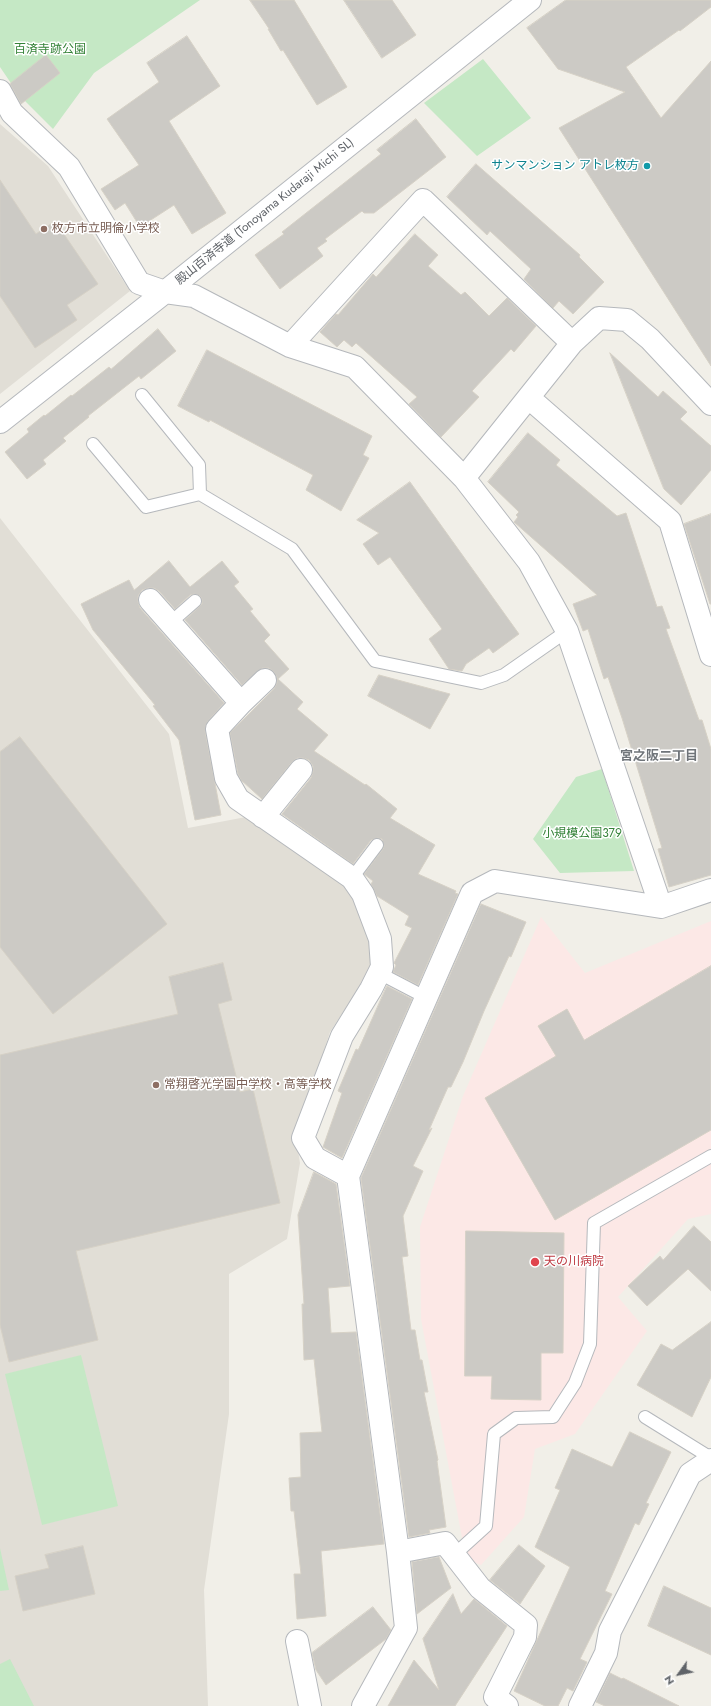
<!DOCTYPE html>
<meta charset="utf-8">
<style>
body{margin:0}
#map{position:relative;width:711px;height:1706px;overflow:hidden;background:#f1efe8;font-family:Jost,sans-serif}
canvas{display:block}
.north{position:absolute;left:659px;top:1654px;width:40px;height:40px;-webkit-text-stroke:3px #fff;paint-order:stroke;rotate:237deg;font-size:11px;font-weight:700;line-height:16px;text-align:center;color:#5f6368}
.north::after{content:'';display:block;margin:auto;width:14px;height:18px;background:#5f6368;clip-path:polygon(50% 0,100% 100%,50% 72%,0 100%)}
</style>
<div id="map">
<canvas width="711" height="1706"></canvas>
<div class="north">N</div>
</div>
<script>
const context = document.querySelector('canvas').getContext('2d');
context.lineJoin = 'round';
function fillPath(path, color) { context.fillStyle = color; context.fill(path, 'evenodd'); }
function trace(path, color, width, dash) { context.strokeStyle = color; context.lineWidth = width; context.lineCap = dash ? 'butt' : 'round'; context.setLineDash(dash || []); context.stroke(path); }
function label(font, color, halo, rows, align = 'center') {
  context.font = font + ' Jost,"Noto Sans JP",sans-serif'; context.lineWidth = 3; context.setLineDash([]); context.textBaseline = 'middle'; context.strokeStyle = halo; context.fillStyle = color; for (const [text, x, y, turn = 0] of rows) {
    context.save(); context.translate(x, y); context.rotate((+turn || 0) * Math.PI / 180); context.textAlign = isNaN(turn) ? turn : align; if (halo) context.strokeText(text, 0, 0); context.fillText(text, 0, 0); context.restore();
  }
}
fillPath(new Path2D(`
 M 0,124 L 48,166 L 130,291 L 0,394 Z
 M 0,518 L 169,734 L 188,828 L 246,817 L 341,879 L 356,900 L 373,945 L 370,971 L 330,1032 L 296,1138 L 300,1163 L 287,1239 L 229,1274 L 229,1414 L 204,1590 L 208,1706 L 0,1706 Z`), '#e1ded6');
fillPath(new Path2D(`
 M 541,917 L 585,973 L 711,921 L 711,1214 L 688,1219 L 618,1297 L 647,1331 L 575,1434 L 535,1449 L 524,1517 L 481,1565 L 466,1559 L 421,1319 L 420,1227 L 463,1096 Z`), '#fce8e6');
fillPath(new Path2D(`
 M 0,0 L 200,0 L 94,73 L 53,129 L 19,95 L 0,67 Z
 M 483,59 L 531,118 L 477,156 L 424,103 Z
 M 602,769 L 634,871 L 560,873 L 533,839 L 576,777 Z
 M 81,1355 L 118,1506 L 42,1525 L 5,1374 Z
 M 0,1548 L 9,1590 L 0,1591 Z
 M 10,1659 L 34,1706 L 0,1706 L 0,1664 Z`), '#c5e8c5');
const building = new Path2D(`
 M 250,0 L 294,0 L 347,87 L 317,105 L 283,50 L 281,51 L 268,29 L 269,29 Z
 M 344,0 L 392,0 L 416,35 L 382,58 Z
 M 566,0 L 711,0 L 711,7 L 680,31 L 679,30 L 626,67 L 661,118 L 711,61 L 711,366 L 559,128 L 625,92 L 558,69 L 527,28 Z
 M 187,36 L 220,86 L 169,121 L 226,213 L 192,234 L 174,205 L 140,227 L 125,203 L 115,210 L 101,189 L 139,165 L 107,119 L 159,82 L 147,63 Z
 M 46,55 L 60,73 L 21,104 L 10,84 Z
 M 416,119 L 446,157 L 374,213 L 364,213 L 362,211 L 325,239 L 327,241 L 317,248 L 323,256 L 280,289 L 255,255 L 284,234 L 282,232 L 381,154 L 377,150 Z
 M 476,164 L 580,255 L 579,257 L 604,282 L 573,314 L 559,301 L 553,308 L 524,279 L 531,269 L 490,231 L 487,235 L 447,197 Z
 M 0,180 L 36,234 L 55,221 L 98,284 L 67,305 L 77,320 L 35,348 L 0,296 Z
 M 415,234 L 438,255 L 428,266 L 461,295 L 465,292 L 489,316 L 507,298 L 536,326 L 514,352 L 511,349 L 472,391 L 479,397 L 441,437 L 409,404 L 417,397 L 356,343 L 352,347 L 344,340 L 337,347 L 320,332 L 336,314 L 338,315 L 373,274 L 376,277 Z
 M 158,329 L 176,351 L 141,379 L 139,376 L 88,416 L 89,417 L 63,438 L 66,441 L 43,460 L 46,464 L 27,479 L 5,452 L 29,432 L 27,429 L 44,415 L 45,416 L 71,395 L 72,396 L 109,367 L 111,369 Z
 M 207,350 L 372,436 L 363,455 L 369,458 L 341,511 L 306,490 L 313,475 L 210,420 L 209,422 L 178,406 Z
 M 610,353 L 658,397 L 663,391 L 687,412 L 680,419 L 711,446 L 711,470 L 681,505 L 664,489 Z
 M 528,433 L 560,460 L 556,465 L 617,516 L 626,513 L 657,607 L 662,606 L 670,628 L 666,629 L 699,720 L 702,720 L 711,749 L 711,875 L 669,887 L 658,849 L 662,848 L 622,718 L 608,677 L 604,679 L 588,629 L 583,631 L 573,604 L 597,595 L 514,522 L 518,517 L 516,515 L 519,512 L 488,482 Z
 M 410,482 L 519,634 L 493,653 L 489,648 L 466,664 L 462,671 L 449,669 L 429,639 L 442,629 L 390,557 L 378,565 L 363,544 L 379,533 L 357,520 Z
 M 711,514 L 711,604 L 710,604 L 684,524 Z
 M 169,561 L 190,587 L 222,561 L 239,582 L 234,586 L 253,609 L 250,611 L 270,635 L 264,641 L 289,669 L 278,679 L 303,702 L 297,709 L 328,735 L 314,751 L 365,785 L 366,784 L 397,809 L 390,818 L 435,845 L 418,874 L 456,891 L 455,893 L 458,894 L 418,985 L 393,972 L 396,965 L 394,963 L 412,928 L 405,925 L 409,916 L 377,896 L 371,884 L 373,881 L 364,874 L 383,849 L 384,846 L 382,839 L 378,838 L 371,840 L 353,864 L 282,814 L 311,778 L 313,772 L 313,766 L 309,760 L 303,758 L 297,758 L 292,762 L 262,799 L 241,780 L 238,774 L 230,733 L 274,689 L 277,683 L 277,677 L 274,672 L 269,668 L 262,668 L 242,685 L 185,620 L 202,604 L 202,599 L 200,596 L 194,594 L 190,595 L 175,609 L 159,591 L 154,588 L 148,588 L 142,590 L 138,596 L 138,602 L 140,608 L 224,703 L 208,721 L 205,731 L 221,815 L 195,820 L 179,740 L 153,706 L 155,705 L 93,630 L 81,604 L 129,580 L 134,590 Z
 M 379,675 L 450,694 L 430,729 L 368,696 Z
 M 20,737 L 167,924 L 53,1014 L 0,947 L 0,752 Z
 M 481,904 L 526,922 L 511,957 L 509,956 L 484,1011 L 463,1062 L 451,1087 L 448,1087 L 429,1130 L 432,1128 L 413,1166 L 423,1171 L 403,1216 L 408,1256 L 402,1257 L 411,1330 L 415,1330 L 420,1360 L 422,1360 L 428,1392 L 424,1392 L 438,1460 L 437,1461 L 446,1527 L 429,1530 L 430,1533 L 409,1537 L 361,1178 Z
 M 223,963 L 232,1000 L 218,1004 L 240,1092 L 253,1089 L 280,1203 L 76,1251 L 98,1340 L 9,1362 L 0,1325 L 0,1055 L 178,1014 L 169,977 Z
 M 711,966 L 711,1130 L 555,1220 L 485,1098 L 556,1056 L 538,1026 L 567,1009 L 584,1040 Z
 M 387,986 L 412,999 L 342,1158 L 323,1147 L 342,1093 L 338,1091 L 356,1049 L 358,1050 Z
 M 314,1172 L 336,1184 L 350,1286 L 328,1288 L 331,1333 L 356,1332 L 384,1544 L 321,1551 L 326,1616 L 297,1619 L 294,1574 L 301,1574 L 294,1511 L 291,1511 L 289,1478 L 301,1477 L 300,1433 L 322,1432 L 314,1359 L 304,1360 L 302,1304 L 304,1304 L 298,1215 Z
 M 694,1226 L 711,1242 L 711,1291 L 688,1269 L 647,1306 L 628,1286 L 660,1256 L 663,1260 Z
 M 466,1231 L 564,1233 L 563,1353 L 541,1353 L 541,1400 L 491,1399 L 492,1376 L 465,1376 Z
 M 711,1322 L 711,1377 L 692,1417 L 637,1385 L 661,1344 L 672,1350 Z
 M 630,1432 L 671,1452 L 646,1503 L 649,1504 L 639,1525 L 635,1523 L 605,1591 L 612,1594 L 580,1659 L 587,1662 L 573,1691 L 567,1688 L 558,1706 L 545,1706 L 514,1691 L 570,1567 L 535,1547 L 560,1490 L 555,1488 L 572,1449 L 612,1467 Z
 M 519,1545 L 545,1566 L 520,1604 L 490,1580 Z
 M 83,1546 L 95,1594 L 23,1611 L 15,1576 L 49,1568 L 45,1555 Z
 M 439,1557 L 451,1588 L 417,1614 L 412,1562 Z
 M 664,1586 L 711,1608 L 711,1655 L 648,1626 Z
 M 453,1594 L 461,1614 L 474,1599 L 507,1626 L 455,1706 L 388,1706 L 414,1660 L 439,1690 L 423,1639 Z
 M 373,1607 L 391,1630 L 386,1639 L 326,1685 L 316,1670 L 312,1653 Z
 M 610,1673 L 622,1679 L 623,1678 L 679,1706 L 605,1706 L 596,1702 Z`);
fillPath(building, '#cccac5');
trace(building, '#d6d1c6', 1);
const lane = new Path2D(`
 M 142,395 L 199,465 L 200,494
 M 93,444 L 146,507 L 200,494 L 292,549 L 375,661 L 481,683 L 504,675 L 567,631
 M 170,623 L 195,601
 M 352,878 L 377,845
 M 379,973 L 427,998
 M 645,1417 L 711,1458
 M 454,1555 L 486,1526 L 494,1434 L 516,1418 L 553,1417 L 575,1383 L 590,1344 L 594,1223 L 711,1156`);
const street = new Path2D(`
 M 0,91 L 12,113 L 69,167 L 139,283 L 165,292 L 194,296 L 290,346 L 355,367 L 464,478 L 529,562 L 567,631 L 661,907
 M 290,346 L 423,200 L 572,343
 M 529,398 L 670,521 L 711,655
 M 0,422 L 165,292 L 530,0
 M 464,478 L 572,343 L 599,318 L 627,320 L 650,339 L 711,404
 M 150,600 L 241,703 L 217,729 L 226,778 L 238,799 L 352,878 L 363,894 L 380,939 L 382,967 L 371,989 L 342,1036 L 303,1138 L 315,1158 L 348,1176
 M 241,703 L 265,680
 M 263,817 L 301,770
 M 398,1552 L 445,1543 L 480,1588 L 526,1625 L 525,1637 L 495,1697 L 507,1706
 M 297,1641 L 310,1706
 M 363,1706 L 406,1628 L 398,1552 L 348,1176 L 472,893 L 495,881 L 661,907 L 711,890
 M 580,1706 L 606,1653 L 610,1631 L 690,1474 L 711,1460`);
trace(lane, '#b5b8bc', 14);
trace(street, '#b5b8bc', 24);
trace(lane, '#fff', 12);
trace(street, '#fff', 22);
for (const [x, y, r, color] of [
 [647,166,4,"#0f9aa8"],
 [44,229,4,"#8d6e63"],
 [156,1085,4,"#8d6e63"],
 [535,1262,5,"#e0444e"]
]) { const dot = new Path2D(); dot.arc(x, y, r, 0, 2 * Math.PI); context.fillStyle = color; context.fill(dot); trace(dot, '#fff', 1.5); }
label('12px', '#348238', '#fff', [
 ["百済寺跡公園",50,50],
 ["小規模公園379",582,834]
]);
label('12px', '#0d838f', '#fff', [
 ["サンマンション アトレ枚方",639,166]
], 'right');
label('12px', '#5f6368', '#fff', [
 ["殿山百済寺道 (Tonoyama Kudaraji Michi SL)",265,212,-39]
]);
label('12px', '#785e54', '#fff', [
 ["枚方市立明倫小学校",52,229],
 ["常翔啓光学園中学校・高等学校",164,1085]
], 'left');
label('12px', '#be3a42', '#fff', [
 ["天の川病院",544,1262]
], 'left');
label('bold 13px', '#70757a', '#fff', [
 ["宮之阪二丁目",659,757]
]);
</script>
